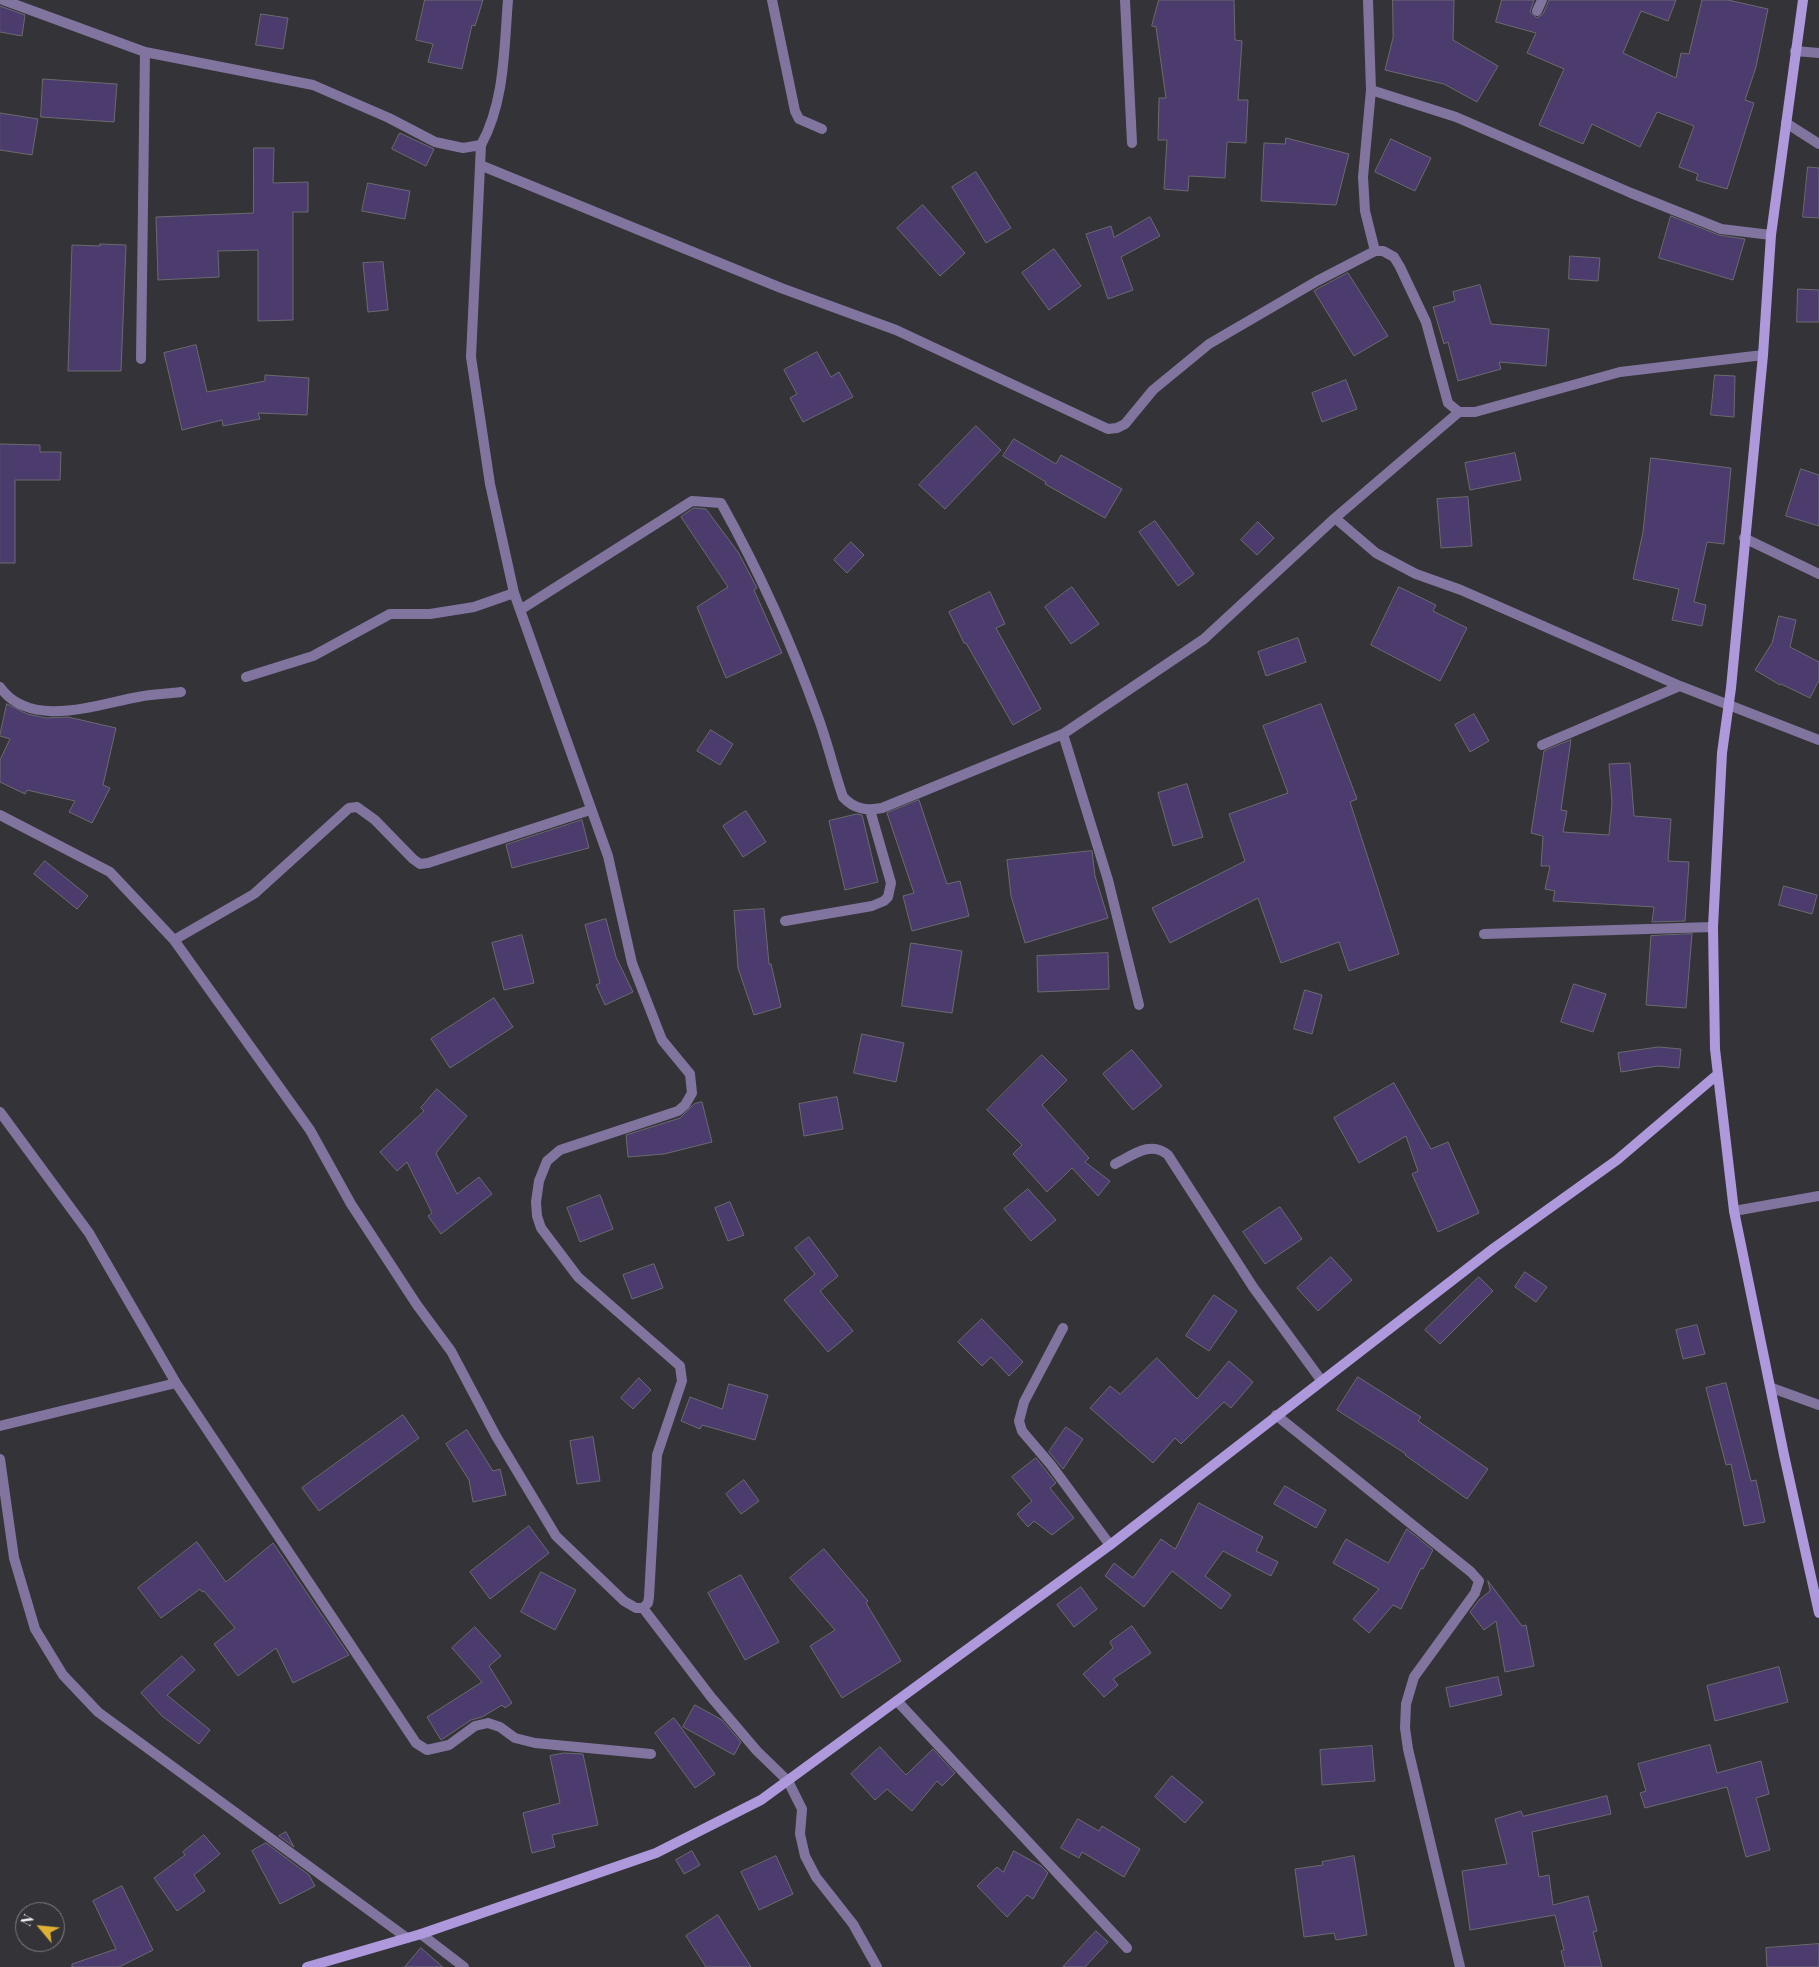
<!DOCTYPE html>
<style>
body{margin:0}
#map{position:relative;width:1819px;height:1967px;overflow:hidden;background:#343337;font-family:"Playfair Display",serif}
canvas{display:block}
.north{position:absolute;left:15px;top:1902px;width:50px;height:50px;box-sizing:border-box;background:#343337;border:1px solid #818083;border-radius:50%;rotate:298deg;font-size:14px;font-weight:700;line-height:20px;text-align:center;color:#f4f3f6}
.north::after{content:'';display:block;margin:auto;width:18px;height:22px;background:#deb133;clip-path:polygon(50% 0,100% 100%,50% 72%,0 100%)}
</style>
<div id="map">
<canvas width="1819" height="1967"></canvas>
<div class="north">N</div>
</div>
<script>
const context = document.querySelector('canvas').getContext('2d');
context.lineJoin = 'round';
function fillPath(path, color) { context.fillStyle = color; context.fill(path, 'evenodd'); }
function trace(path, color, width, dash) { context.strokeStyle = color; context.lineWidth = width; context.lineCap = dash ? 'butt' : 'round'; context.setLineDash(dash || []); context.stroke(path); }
const building = new Path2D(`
 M 425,0 L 483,0 L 475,26 L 472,25 L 462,69 L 428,62 L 433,44 L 416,40 Z
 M 1159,0 L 1234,0 L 1235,40 L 1242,41 L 1238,100 L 1248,100 L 1246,143 L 1227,142 L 1225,178 L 1189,176 L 1188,191 L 1164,189 L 1167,140 L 1158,140 L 1159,98 L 1166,98 L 1156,27 L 1152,26 Z
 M 1393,0 L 1454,0 L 1453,40 L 1498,66 L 1477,102 L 1444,84 L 1385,70 L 1393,38 Z
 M 1502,0 L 1534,0 L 1530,12 L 1537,18 L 1543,14 L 1549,0 L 1676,0 L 1668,21 L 1641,11 L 1623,53 L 1676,78 L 1681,53 L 1689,54 L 1702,0 L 1728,0 L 1768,9 L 1756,67 L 1745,100 L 1754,103 L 1727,189 L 1696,180 L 1698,174 L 1679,167 L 1694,126 L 1657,112 L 1640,147 L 1592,124 L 1583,144 L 1539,125 L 1564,69 L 1527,53 L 1536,33 L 1496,22 Z
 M 0,6 L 25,15 L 22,36 L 0,32 Z
 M 261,14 L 288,18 L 283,49 L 256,45 Z
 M 43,79 L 117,84 L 114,122 L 41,117 Z
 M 0,113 L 38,119 L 32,155 L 0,150 Z
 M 400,133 L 434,149 L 426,166 L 392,149 Z
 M 1286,138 L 1349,154 L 1336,205 L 1261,201 L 1264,143 L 1285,144 Z
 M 1391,139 L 1431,158 L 1415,191 L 1375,172 Z
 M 254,148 L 274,148 L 273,183 L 308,182 L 308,212 L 293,212 L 293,320 L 258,321 L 258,250 L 218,251 L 219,277 L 158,280 L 156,217 L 253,213 Z
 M 1808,167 L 1819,168 L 1819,218 L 1803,217 Z
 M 976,172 L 1011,228 L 986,243 L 952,187 Z
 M 368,183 L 410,191 L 405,219 L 362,211 Z
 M 923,205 L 965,253 L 940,276 L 897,228 Z
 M 1671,216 L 1719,235 L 1745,239 L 1733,280 L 1659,258 Z
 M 1150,217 L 1160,236 L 1121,257 L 1133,290 L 1108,299 L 1086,234 L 1111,226 L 1114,237 Z
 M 100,244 L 126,245 L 121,371 L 68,371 L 72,245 L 100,246 Z
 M 1054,249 L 1081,286 L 1049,310 L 1022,273 Z
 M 1570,256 L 1600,258 L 1598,281 L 1569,279 Z
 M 383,262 L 388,310 L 368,312 L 363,263 Z
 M 1348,273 L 1388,336 L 1354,356 L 1314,291 Z
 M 1480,285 L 1491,324 L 1549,329 L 1546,366 L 1499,362 L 1501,369 L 1458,381 L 1448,342 L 1444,344 L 1433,307 L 1455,301 L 1453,292 Z
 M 1798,289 L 1819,290 L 1819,322 L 1797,322 Z
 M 196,345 L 207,392 L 265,381 L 265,375 L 309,378 L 307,415 L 258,413 L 260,419 L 223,426 L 222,420 L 182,430 L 164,353 Z
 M 817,352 L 831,377 L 839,372 L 853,397 L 803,422 L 790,398 L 797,394 L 784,370 Z
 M 1715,375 L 1735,376 L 1734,417 L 1711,415 Z
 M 1346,380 L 1357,409 L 1322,422 L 1312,393 Z
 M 976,426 L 1001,450 L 945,509 L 919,485 Z
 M 1014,439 L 1056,464 L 1061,455 L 1122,489 L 1105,518 L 1045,484 L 1046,482 L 1003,456 Z
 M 0,444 L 40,445 L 40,452 L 61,452 L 60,480 L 15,480 L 15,563 L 0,563 Z
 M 1515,453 L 1521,480 L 1470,490 L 1465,463 Z
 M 1651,458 L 1731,468 L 1724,544 L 1707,542 L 1694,602 L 1706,605 L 1702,626 L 1672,620 L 1679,589 L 1633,579 L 1643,532 Z
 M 1801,469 L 1819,475 L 1819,526 L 1786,516 Z
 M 1468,497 L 1472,546 L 1441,548 L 1437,499 Z
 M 694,508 L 706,509 L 738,552 L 757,588 L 754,590 L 782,653 L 726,678 L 697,607 L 728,587 L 681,517 Z
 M 1155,521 L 1194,574 L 1178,586 L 1139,532 Z
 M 1258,522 L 1274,538 L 1257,555 L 1241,540 Z
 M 851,542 L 864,555 L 847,573 L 834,560 Z
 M 1072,587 L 1099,624 L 1071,644 L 1045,607 Z
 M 1399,587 L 1436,605 L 1433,611 L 1467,628 L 1440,681 L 1371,645 Z
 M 990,592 L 1005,624 L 996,628 L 1041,709 L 1013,725 L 966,643 L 964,643 L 949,612 Z
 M 1779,616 L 1796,620 L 1790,647 L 1819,662 L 1819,680 L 1810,698 L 1781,684 L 1780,685 L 1755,670 L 1772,643 Z
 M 1298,638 L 1306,662 L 1266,676 L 1258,652 Z
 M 7,704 L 27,714 L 46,718 L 68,717 L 116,728 L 103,785 L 110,788 L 92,823 L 69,812 L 75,801 L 27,790 L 25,794 L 0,782 L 0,760 L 10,739 L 0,736 Z
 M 1321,704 L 1357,799 L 1350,802 L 1399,954 L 1349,971 L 1339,942 L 1281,963 L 1258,898 L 1170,943 L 1152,908 L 1245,861 L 1229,814 L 1288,793 L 1263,726 Z
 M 1474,714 L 1489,741 L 1470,752 L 1455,725 Z
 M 711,730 L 733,744 L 720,765 L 697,751 Z
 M 1571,740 L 1561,810 L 1567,811 L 1563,832 L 1609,835 L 1612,803 L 1609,764 L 1630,763 L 1634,816 L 1671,819 L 1668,861 L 1689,862 L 1685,921 L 1652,922 L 1654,907 L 1553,901 L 1555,891 L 1545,889 L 1550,866 L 1541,866 L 1543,836 L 1531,833 L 1544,751 Z
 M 1187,784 L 1203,837 L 1173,846 L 1158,793 Z
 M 919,800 L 947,884 L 960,881 L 969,916 L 912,931 L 903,896 L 914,893 L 887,813 Z
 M 746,811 L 766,842 L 743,857 L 723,826 Z
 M 857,814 L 862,815 L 878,882 L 845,890 L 829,821 Z
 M 582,820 L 589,848 L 512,868 L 506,845 Z
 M 1092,851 L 1095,876 L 1108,918 L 1025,943 L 1011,896 L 1007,860 Z
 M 45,861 L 88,896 L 77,909 L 34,874 Z
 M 1784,886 L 1817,895 L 1812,914 L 1779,905 Z
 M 764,909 L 769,964 L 771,964 L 781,1007 L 754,1015 L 738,968 L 734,911 Z
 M 606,919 L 616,957 L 633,992 L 605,1005 L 596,985 L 600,983 L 585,925 Z
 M 1692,934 L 1686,1008 L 1646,1005 L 1651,936 Z
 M 522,935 L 534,983 L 504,990 L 492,943 Z
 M 911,943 L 962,951 L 952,1013 L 902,1006 Z
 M 1108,953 L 1109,989 L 1038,992 L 1037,956 Z
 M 1574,984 L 1606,994 L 1593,1032 L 1561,1022 Z
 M 1305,990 L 1322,995 L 1312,1034 L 1294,1029 Z
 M 494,998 L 513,1027 L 450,1068 L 431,1039 Z
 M 862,1034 L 904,1043 L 896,1082 L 854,1073 Z
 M 1659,1047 L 1681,1049 L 1679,1068 L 1658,1066 L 1621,1072 L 1618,1053 Z
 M 1132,1050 L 1162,1086 L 1133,1110 L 1103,1074 Z
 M 1042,1055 L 1067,1080 L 1042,1105 L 1089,1158 L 1085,1162 L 1110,1181 L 1098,1196 L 1072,1168 L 1047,1192 L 1013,1154 L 1022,1145 L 987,1110 Z
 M 1394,1083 L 1431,1149 L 1448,1142 L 1479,1213 L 1438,1232 L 1412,1174 L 1418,1171 L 1406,1136 L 1359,1163 L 1334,1118 Z
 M 437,1089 L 467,1116 L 436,1153 L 457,1194 L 479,1177 L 492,1194 L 441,1234 L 428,1216 L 432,1213 L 407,1162 L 397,1171 L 380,1152 L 424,1111 L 421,1108 Z
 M 837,1097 L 843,1129 L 804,1136 L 799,1104 Z
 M 702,1102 L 712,1142 L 664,1154 L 628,1157 L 626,1135 L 680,1118 L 694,1104 Z
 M 1028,1189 L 1056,1220 L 1031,1241 L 1004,1209 Z
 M 600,1195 L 613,1229 L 580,1242 L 567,1208 Z
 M 730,1202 L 744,1235 L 728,1241 L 715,1208 Z
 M 1280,1207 L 1302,1239 L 1265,1264 L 1243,1232 Z
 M 809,1237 L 838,1276 L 820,1291 L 853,1331 L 828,1352 L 784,1300 L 815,1274 L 795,1248 Z
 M 1331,1257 L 1352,1280 L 1318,1311 L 1297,1288 Z
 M 654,1264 L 663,1288 L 632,1299 L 623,1275 Z
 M 1525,1272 L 1547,1287 L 1536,1302 L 1515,1287 Z
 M 1479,1277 L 1493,1291 L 1440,1344 L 1425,1330 Z
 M 1214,1295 L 1237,1311 L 1209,1351 L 1186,1336 Z
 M 982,1319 L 1023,1362 L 1009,1376 L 991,1357 L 982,1366 L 958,1342 Z
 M 1697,1325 L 1705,1354 L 1683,1359 L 1676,1330 Z
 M 1157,1358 L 1197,1399 L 1229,1361 L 1253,1382 L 1231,1408 L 1224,1402 L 1181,1444 L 1175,1438 L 1153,1463 L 1090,1408 L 1110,1386 L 1120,1394 Z
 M 1358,1377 L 1421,1417 L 1418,1421 L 1488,1469 L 1467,1499 L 1405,1455 L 1406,1454 L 1337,1410 Z
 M 639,1378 L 651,1390 L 633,1409 L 621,1398 Z
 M 1726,1383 L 1751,1481 L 1756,1480 L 1765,1522 L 1744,1526 L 1731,1464 L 1726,1465 L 1706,1388 Z
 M 729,1384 L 768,1395 L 755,1440 L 702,1425 L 700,1429 L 681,1421 L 690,1397 L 722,1409 Z
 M 403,1415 L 419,1438 L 319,1511 L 302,1488 Z
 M 1066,1427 L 1083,1439 L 1063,1469 L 1049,1452 Z
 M 467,1430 L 493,1471 L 500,1469 L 506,1495 L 473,1502 L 469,1480 L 446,1444 Z
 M 593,1437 L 600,1481 L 577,1484 L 570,1441 Z
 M 1036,1458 L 1056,1483 L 1050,1488 L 1074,1518 L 1052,1535 L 1034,1521 L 1028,1527 L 1017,1514 L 1032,1501 L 1012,1477 Z
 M 744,1480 L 759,1501 L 741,1514 L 726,1494 Z
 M 1285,1486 L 1326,1510 L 1316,1528 L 1274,1504 Z
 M 1199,1503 L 1263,1537 L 1256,1551 L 1278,1562 L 1271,1576 L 1223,1551 L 1205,1576 L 1231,1595 L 1221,1609 L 1172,1571 L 1144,1607 L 1105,1576 L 1114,1563 L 1133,1578 L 1161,1539 L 1175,1549 Z
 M 529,1526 L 549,1553 L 490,1599 L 470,1572 Z
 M 1407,1529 L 1433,1550 L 1423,1569 L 1421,1568 L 1401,1609 L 1393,1605 L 1369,1633 L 1353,1619 L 1379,1589 L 1333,1563 L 1346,1539 L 1388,1563 Z
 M 197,1542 L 226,1582 L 273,1543 L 349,1655 L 293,1683 L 276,1648 L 238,1676 L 214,1644 L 235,1628 L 204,1591 L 202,1592 L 200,1589 L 161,1618 L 138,1588 Z
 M 824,1549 L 868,1601 L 866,1603 L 901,1661 L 842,1698 L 810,1646 L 835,1630 L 790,1578 Z
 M 541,1572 L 576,1590 L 555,1630 L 521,1612 Z
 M 741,1575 L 779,1642 L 745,1660 L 708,1593 Z
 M 1488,1581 L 1522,1626 L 1526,1625 L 1534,1666 L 1505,1672 L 1496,1621 L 1484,1630 L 1470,1612 L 1479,1600 L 1490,1591 Z
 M 1081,1587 L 1097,1609 L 1074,1627 L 1057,1605 Z
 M 1132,1626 L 1151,1653 L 1113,1679 L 1118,1685 L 1104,1697 L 1083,1674 L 1113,1648 L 1110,1642 Z
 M 475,1627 L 501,1656 L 489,1666 L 512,1703 L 505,1708 L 502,1705 L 482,1717 L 471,1720 L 441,1740 L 427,1717 L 482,1682 L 452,1648 Z
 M 182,1656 L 195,1670 L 167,1695 L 210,1730 L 199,1744 L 162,1716 L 141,1693 Z
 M 1779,1667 L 1788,1702 L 1715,1721 L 1707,1686 Z
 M 1498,1677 L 1502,1695 L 1450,1707 L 1446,1688 Z
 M 695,1705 L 722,1720 L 741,1742 L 734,1755 L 683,1727 Z
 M 674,1718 L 715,1774 L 695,1788 L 655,1733 Z
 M 1710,1745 L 1717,1773 L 1761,1761 L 1769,1794 L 1756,1798 L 1770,1850 L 1746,1857 L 1727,1787 L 1645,1808 L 1640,1793 L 1646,1791 L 1638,1764 Z
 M 1372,1746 L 1375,1781 L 1322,1785 L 1320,1750 Z
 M 880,1747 L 906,1775 L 933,1749 L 955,1773 L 942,1786 L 937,1781 L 912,1811 L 887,1789 L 875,1800 L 851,1774 Z
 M 564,1753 L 583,1754 L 598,1825 L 552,1835 L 555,1847 L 532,1853 L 523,1813 L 560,1803 L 550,1756 Z
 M 1172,1776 L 1203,1802 L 1185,1823 L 1155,1797 Z
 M 1607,1796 L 1611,1814 L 1532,1832 L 1539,1877 L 1549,1875 L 1553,1905 L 1588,1896 L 1597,1931 L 1593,1932 L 1602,1967 L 1565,1967 L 1561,1951 L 1564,1950 L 1555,1915 L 1470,1930 L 1462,1871 L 1507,1864 L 1495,1819 L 1521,1811 L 1523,1816 Z
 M 1078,1819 L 1099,1831 L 1102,1826 L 1140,1849 L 1124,1877 L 1082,1852 L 1079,1858 L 1061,1848 Z
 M 286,1832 L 294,1847 L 279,1836 Z
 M 204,1835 L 220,1854 L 194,1875 L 205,1891 L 177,1911 L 154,1878 L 185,1855 L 183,1852 Z
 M 266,1843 L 309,1875 L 315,1886 L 280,1904 L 252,1851 Z
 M 692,1851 L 700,1865 L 684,1874 L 676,1860 Z
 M 1014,1851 L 1041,1866 L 1048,1873 L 1033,1899 L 1027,1895 L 1007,1917 L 977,1886 L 997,1867 L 1003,1872 Z
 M 776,1856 L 793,1894 L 759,1910 L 741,1872 Z
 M 1354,1856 L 1367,1935 L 1336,1940 L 1334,1933 L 1304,1937 L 1295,1869 L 1323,1865 L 1322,1862 Z
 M 122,1886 L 153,1950 L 119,1967 L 72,1967 L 72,1964 L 116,1949 L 93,1901 Z
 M 718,1915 L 751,1967 L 706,1967 L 686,1936 Z
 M 1096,1931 L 1108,1942 L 1085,1967 L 1063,1967 Z
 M 1819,1944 L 1819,1967 L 1767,1967 L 1766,1948 Z
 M 421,1948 L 443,1967 L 405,1967 Z`);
fillPath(building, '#4c3c6d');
trace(building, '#6b6a6f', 1);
trace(new Path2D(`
 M 3,0 L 145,52 L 313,85 L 389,118 L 435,142 L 463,148 L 481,145
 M 772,0 L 795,111 L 799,119 L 822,129
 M 1125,0 L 1132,143
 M 1368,0 L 1371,90 L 1456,117 L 1631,193 L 1721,229 L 1771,235
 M 1537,11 L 1542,0
 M 1795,51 L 1819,53
 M 1371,90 L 1363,177 L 1365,211 L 1375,251
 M 1786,123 L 1819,144
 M 480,165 L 781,288 L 896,330 L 1108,429 L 1117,428 L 1125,424 L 1153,390 L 1209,344 L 1317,281 L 1375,251 L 1383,251 L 1394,257 L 1400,267 L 1426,322 L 1448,403 L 1459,412 L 1475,412 L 1620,372 L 1763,355
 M 141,359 L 145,52
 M 1335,518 L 1376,553 L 1416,574 L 1461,590 L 1680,686 L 1819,740
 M 1744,538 L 1819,574
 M 520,610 L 692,501 L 721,503 C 759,571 792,644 818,717 C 828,744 834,771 843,797 C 854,809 866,811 882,808 L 1063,734 L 1204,639 L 1335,518 L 1459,412
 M 246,677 L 313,656 L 390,614 L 430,614 L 474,607 L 514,593
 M 0,687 C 30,730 98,704 138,697 C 152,694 167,694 181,692
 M 1063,734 L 1108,880 L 1139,1005
 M 1542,745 L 1680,686
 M 0,815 L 110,872 L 174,940 L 310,1130 L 351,1204 L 417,1305 L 451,1351 L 496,1436 L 556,1536 L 624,1601 L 636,1608 L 643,1608 L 648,1603 L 649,1597 L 657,1455 L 682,1381 L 680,1366 L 578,1277 L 541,1228 L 537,1216 L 536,1202 L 539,1181 L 547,1161 L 560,1150 L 678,1111 L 685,1105 L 692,1093 L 690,1074 L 662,1040 L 632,963 L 608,856 L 514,593 L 490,484 L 471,357 L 481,145 C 505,102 504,48 508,0
 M 785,921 L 872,906 L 884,901 L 888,897 L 891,883 L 870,810
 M 1484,934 L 1713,927
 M 174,940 L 254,894 L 349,808 L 357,807 L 375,820 L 413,859 L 420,864 L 428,863 L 590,810
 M 0,1112 L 89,1233 L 176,1383 L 416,1743 L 427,1750 L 449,1745 L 475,1726 L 488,1723 L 500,1727 L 515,1738 L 535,1743 L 651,1754
 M 1115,1164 C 1133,1155 1151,1140 1168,1155 L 1253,1287 L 1321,1380
 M 1734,1211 L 1819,1196
 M 1063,1328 L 1024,1402 L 1019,1421 L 1022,1431 L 1051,1465 L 1110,1545
 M 1772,1388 L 1819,1405
 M 1276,1415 L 1471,1572 L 1479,1581 L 1475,1593 L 1414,1677 L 1406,1704 L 1405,1728 L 1408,1749 L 1460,1967
 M 0,1426 L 176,1383
 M 0,1459 L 14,1558 L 35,1629 L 63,1675 L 98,1712 L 407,1938
 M 643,1608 L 711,1697 L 757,1751 L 788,1781 L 802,1809 L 800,1834 L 805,1856 L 816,1877 L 853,1924 L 877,1967
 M 898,1702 L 1127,1948
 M 421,1934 L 464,1967`), '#81759f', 10);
trace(new Path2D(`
 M 1803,0 L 1771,235 L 1763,355 L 1731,688 L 1722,753 L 1713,927 L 1715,1049 L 1734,1211 L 1784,1455 L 1819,1613
 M 307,1967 L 421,1934 L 656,1853 L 761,1800 L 1110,1545 L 1494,1248 L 1617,1160 L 1718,1074`), '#ad99dc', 10);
</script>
